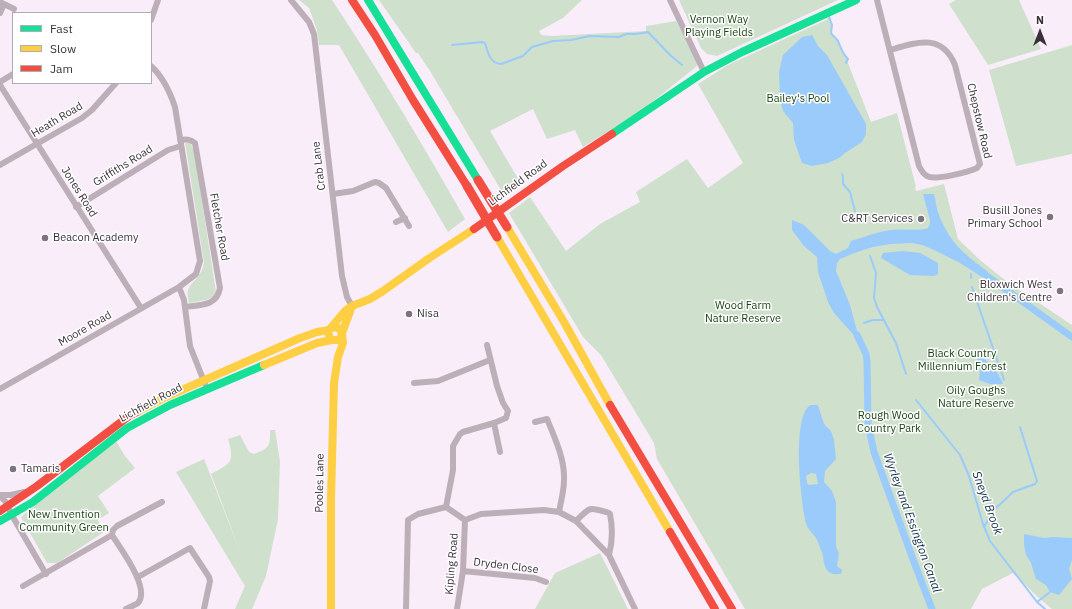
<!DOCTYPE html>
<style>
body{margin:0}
#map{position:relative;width:1072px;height:609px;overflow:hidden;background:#f9edf9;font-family:"IBM Plex Sans",sans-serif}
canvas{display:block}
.legend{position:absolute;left:12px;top:12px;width:140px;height:72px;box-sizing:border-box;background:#fff;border:1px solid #b0adb0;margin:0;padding:5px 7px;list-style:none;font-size:12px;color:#393139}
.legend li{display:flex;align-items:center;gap:8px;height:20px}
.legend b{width:20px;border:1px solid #b0adb0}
.north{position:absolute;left:1020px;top:12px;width:40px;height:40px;-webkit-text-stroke:3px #fff;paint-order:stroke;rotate:0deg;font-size:11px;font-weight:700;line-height:16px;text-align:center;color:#393139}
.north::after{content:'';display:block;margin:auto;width:14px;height:18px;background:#393139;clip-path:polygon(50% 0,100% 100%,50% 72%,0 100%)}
</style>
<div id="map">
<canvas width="1072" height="609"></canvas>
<ul class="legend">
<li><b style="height:5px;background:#16e098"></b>Fast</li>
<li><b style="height:5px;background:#ffcf43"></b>Slow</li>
<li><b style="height:5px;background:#f24e42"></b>Jam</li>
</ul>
<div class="north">N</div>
</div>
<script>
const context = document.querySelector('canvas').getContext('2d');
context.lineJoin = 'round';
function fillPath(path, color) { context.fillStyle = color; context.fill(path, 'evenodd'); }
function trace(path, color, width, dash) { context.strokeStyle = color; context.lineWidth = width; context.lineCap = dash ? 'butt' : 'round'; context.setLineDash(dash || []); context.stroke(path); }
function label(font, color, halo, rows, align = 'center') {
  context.font = font + ' "IBM Plex Sans",sans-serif'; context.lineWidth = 3; context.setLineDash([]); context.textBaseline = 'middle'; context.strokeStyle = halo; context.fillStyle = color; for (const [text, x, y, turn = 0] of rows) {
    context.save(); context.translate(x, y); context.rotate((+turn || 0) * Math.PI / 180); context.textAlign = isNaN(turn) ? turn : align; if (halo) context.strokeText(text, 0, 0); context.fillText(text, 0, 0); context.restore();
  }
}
fillPath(new Path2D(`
 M 299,0 L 332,0 C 379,71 423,145 465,219 L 448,232 L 339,45 L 319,45 L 317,30 L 309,8 Z
 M 379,0 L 582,0 L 563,18 L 539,31 L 541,35 L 552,36 L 646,31 L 646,26 L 676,21 L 696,59 L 697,66 L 636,115 L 583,147 L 575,130 L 547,139 L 533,109 L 490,131 L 520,182 L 504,195 L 430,71 L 418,53 L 416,53 Z
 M 679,0 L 838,0 L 717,56 L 707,54 L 701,48 Z
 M 956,0 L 1019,0 L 1041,49 L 988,65 L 949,4 Z
 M 829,17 L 832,25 L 831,33 C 833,36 836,38 838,41 C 841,48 842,53 848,59 L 848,63 L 871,122 L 897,113 L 916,187 L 915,187 L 916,191 L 944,184 L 958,239 L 980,260 L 1006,281 L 1072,325 L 1072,609 L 1052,609 L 1040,599 L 1013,573 L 982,589 L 971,609 L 745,609 L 657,459 L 654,443 L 601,355 L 583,337 L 509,213 L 530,197 L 566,251 L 600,224 L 640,202 L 636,192 L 687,159 L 708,188 L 743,163 L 698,84 L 728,65 L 826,20 Z
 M 1072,45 L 1072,154 L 1016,166 L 989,70 Z
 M 185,142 L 190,143 L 194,150 L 216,292 L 215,296 L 206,300 L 189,303 C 188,299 187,294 188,290 C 192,280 201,278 204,263 Z
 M 270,430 L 275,430 L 280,461 L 278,519 L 266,576 L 252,609 L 235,609 L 245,586 L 176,472 L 204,459 L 241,554 L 211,474 C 231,463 235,463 228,439 L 240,435 L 249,452 L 254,454 C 270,448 270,446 270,430 Z
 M 116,441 L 125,456 L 135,468 L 98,496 L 109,513 L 98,520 L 104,532 L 57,563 L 47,563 L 21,517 Z
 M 600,553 L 628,609 L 535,609 L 555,573 Z`), '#cfe0cc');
fillPath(new Path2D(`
 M 812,35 L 818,46 L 827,55 L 866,124 L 866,134 L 862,142 L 845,153 L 839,158 L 828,163 L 812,166 L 802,163 L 794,140 L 793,123 L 783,111 L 780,100 L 779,72 L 783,55 L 802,37 Z
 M 923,194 L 934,194 C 936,201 936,208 939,215 C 950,243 964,254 987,271 L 988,277 L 982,277 L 960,263 L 932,249 L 922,245 L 912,243 L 890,244 L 873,247 L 857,252 L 840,259 L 837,263 L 836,271 L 850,305 L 860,342 L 834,313 L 828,302 L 818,272 L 817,257 L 804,246 L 792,230 L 792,220 L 804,225 L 830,251 L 836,254 L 848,248 L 851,241 C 864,237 877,232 890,230 C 902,228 916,232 928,228 L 930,224 L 930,220 Z
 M 903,251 L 920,253 L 938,263 L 938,274 L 934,276 L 910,275 L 881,258 L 883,253 Z
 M 978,356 C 991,361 998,372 1003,384 L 990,384 L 979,380 L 980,370 L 977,360 Z
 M 811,405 L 818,405 L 824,424 L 831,431 L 834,440 L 836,459 L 825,471 L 824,482 L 832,491 L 836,502 L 836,546 L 839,554 L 837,566 L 842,570 L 841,574 C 837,574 832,575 829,572 C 823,568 824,558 822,552 C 820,548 818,542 816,538 C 813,533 807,529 806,523 C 801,504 791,414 811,405 ZM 811,473 L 816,474 L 818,484 L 809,485 L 807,483 L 806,476 Z
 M 1024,534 L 1044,538 L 1053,537 L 1072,538 L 1072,560 L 1069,569 L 1072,579 L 1059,595 L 1050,592 L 1046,585 L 1036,579 L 1031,563 L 1026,555 L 1024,545 Z`), '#9bcbfb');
trace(new Path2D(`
 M 829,17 L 832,25 L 831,33 C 833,36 836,38 838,41 C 841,48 842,53 848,59 L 846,63
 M 452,45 L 482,42 L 485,43 C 488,52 489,63 501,64 L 523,56 L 532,47 L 553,41 L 571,40 L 590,36 L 619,37 L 626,34 L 636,34 L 648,32 L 670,55 L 682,65
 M 842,174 L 843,177 L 843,184 L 850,192 L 855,211
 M 870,256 L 876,273 L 874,298 L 877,307 L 896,343 L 906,374
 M 971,278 L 971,274
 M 972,287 L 1004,380
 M 864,323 L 873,320 L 884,320
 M 916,400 L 960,455 L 969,476 L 983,524 L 990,541 L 1037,602 L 1045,609
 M 984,527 L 993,511 L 1013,492 L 1035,484 L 1037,481 L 1020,427
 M 1037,602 L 1050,592`), '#9bcbfb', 2);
trace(new Path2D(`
 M 980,271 L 1072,337
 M 857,335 L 866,354 L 867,361 L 868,424 L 874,452 L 914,562 L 932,609`), '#9bcbfb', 7);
trace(new Path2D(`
 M 291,0 L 309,22 L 314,34 L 342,276 L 347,297 L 352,306
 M 670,0 L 704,72
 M 877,0 L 919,166 C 921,170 923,174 927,176 C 935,181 968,172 977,168 L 980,164 L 955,65 C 942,33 917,42 890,50
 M 0,2 L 14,9
 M 0,13 L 4,4
 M 151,20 L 158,0
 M 0,82 L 13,74
 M 0,85 L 141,308
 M 180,140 C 186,139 190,139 195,143 L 220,288 C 217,306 201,305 185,307
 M 0,165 L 82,118 L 92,110 L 116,83
 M 333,194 L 353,191 L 375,182 L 379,183 L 386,188 L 409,226
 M 76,207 L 168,150 L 181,146
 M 396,222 L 405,218
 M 179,287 L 184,300 L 190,346 L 205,384
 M 487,345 L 497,386 L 503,403 L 508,411 L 506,418 L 494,423 L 500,452
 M 414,383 L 438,381 L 490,360
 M 0,389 L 179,287 L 196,274 L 200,261 L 175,107 C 170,92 163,77 151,66
 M 535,422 L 547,419 C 555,438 565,460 564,480 C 564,491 561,501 559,512
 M 0,495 L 11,495 L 24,492
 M 0,496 L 5,501 L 14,519 L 46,574
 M 446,507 L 465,520 L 463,571 L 457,609
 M 465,520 L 481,514 L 544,510 L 559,512 L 576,521 L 609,555 L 635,609
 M 576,521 C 591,506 589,507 609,513 L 610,514 C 613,529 613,540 609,555
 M 112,535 C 120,548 151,588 138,603 C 135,605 130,607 126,609
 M 463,571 L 535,578 L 546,582
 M 138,577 L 190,548 L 209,577 L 210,581 L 204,609
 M 23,586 L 112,535 L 113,530 L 117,526 L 162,502
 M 406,609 L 408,520 L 418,514 L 446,507 L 453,470 L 453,446 L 460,434 L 463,432 L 494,423`), '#bdafb8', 6);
trace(new Path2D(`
 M 368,0 L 478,180
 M 612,134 L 704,72 L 742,52 L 856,0
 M 0,521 L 33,502 L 127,428 L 170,405 L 264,365`), '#16e098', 8);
trace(new Path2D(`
 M 507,227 L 564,322 L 610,405
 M 497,237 L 670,532
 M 331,328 L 336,327 L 341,330 L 342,336 L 338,340 L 331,340 L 328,333 L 329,330 L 345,311 L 352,306 L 370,299 L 383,291 L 428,259 L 474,229
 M 342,333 L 352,306
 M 264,365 L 317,343 L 332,340
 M 137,412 L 166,397 L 300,338 L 317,332 L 329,330
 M 331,609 L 331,499 L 334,383 L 338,357 L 343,343 L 342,334`), '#ffcf43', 8);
trace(new Path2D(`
 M 352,0 L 375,35 L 413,100 L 467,186
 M 474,229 L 563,166 L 612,134
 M 610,405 L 732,609
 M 0,511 L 37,486 L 129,416 L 137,412
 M 670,532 L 715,609`), '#f24e42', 8);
trace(new Path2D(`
 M 478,180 L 507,227
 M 467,186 L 497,237`), '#f24e42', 9);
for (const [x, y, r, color] of [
 [1050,217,4,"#7c737c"],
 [921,219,4,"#7c737c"],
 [45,238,4,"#7c737c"],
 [1060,291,4,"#7c737c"],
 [409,314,4,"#7c737c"],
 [13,469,4,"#7c737c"]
]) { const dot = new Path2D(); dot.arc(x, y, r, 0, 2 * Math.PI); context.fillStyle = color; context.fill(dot); trace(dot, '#fff', 1.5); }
label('11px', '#194314', '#fff', [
 ["Vernon Way",719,20],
 ["Playing Fields",719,33],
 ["Bailey's Pool",798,99],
 ["Wood Farm",743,306],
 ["Nature Reserve",743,319],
 ["Black Country",962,354],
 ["Millennium Forest",962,367],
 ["Oily Goughs",976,391],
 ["Nature Reserve",976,404],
 ["Rough Wood",889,416],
 ["Country Park",889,429],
 ["New Invention",64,515],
 ["Community Green",64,528]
]);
label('11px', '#393139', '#fff', [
 ["Heath Road",57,120,-31],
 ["Chepstow Road",979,121,77],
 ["Griffiths Road",123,166,-32],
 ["Crab Lane",319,166,-97],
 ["Lichfield Road",518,183,-36],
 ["Jones Road",79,192,58],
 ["Fletcher Road",219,227,80],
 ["Moore Road",85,329,-30],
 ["Lichfield Road",151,403,-28],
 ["Pooles Lane",320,483,-89],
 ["Kipling Road",452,564,-85],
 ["Dryden Close",506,566,7]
]);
label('11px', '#393139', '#fff', [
 ["Busill Jones",1042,211],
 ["Primary School",1042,224],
 ["C&RT Services",913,219],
 ["Beacon Academy",53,238,"left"],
 ["Bloxwich West",1052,285],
 ["Children's Centre",1052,298],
 ["Nisa",417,314,"left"],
 ["Tamaris",21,469,"left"]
], 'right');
label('italic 12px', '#0e2e47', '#fff', [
 ["Sneyd Brook",987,503,70],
 ["Wyrley and Essington Canal",912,523,70]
]);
</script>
